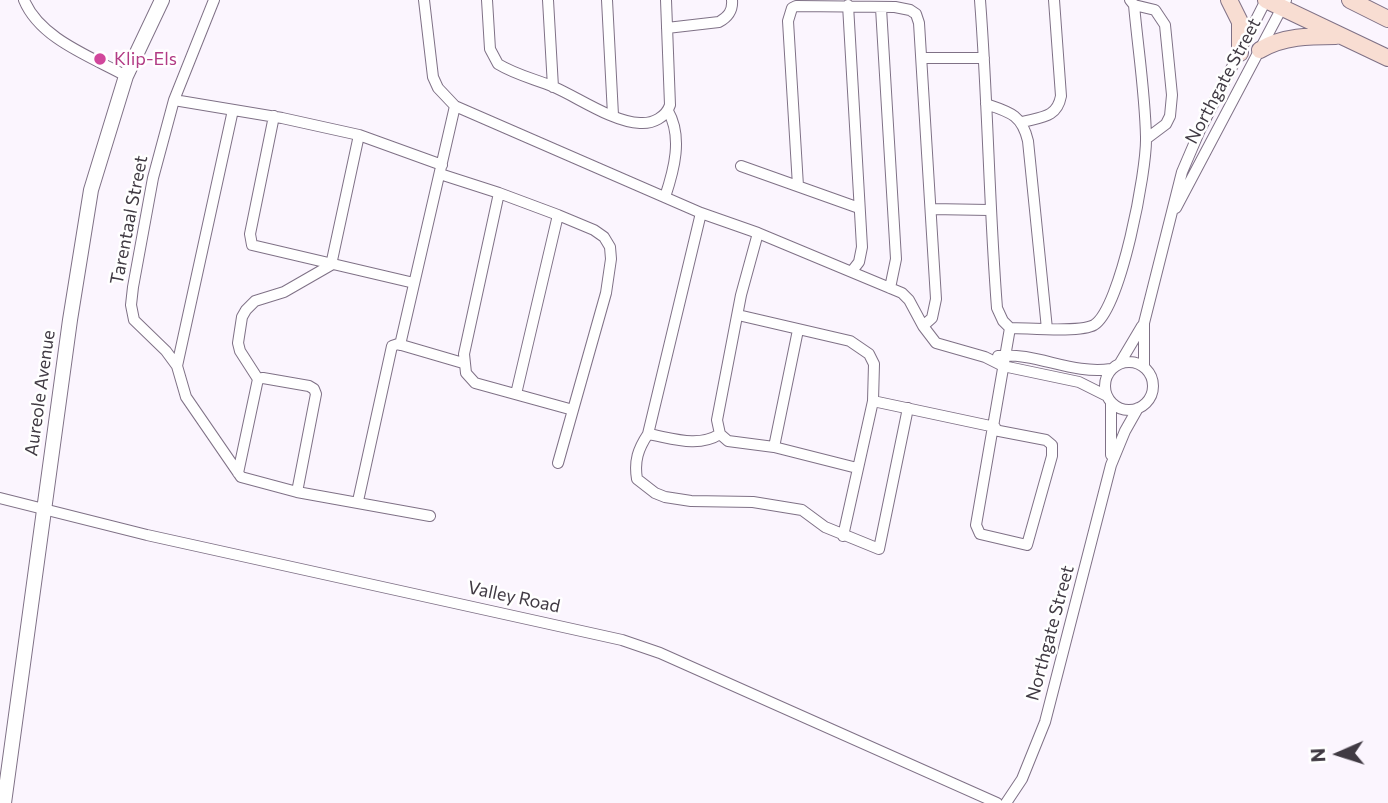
<!DOCTYPE html>
<style>
body{margin:0}
#map{position:relative;width:1388px;height:803px;overflow:hidden;background:#fbf5fe;font-family:Commissioner,sans-serif}
canvas{display:block}
.north{position:absolute;left:1304px;top:719px;width:70px;height:70px;-webkit-text-stroke:5px #fff;paint-order:stroke;rotate:267deg;font-size:19px;font-weight:700;line-height:28px;text-align:center;color:#403a43}
.north::after{content:'';display:block;margin:auto;width:24px;height:32px;background:#403a43;clip-path:polygon(50% 0,100% 100%,50% 72%,0 100%)}
</style>
<div id="map">
<canvas width="1388" height="803"></canvas>
<div class="north">N</div>
</div>
<script>
const context = document.querySelector('canvas').getContext('2d');
context.lineJoin = 'round';
function trace(path, color, width, dash) { context.strokeStyle = color; context.lineWidth = width; context.lineCap = dash ? 'butt' : 'round'; context.setLineDash(dash || []); context.stroke(path); }
function label(font, color, halo, rows, align = 'center') {
  context.font = font + ' Commissioner,sans-serif'; context.lineWidth = 5; context.setLineDash([]); context.textBaseline = 'middle'; context.strokeStyle = halo; context.fillStyle = color; for (const [text, x, y, turn = 0] of rows) {
    context.save(); context.translate(x, y); context.rotate((+turn || 0) * Math.PI / 180); context.textAlign = isNaN(turn) ? turn : align; if (halo) context.strokeText(text, 0, 0); context.fillText(text, 0, 0); context.restore();
  }
}
const minor = new Path2D(`
 M 24,0 C 40,39 92,57 126,76
 M 214,0 L 174,100 L 153,178 L 133,287 L 131,305 L 134,320 L 166,351 L 177,366 L 186,397 L 241,477 L 297,492 L 430,516
 M 424,0 L 433,77 L 438,88 L 455,106 L 701,213 L 758,233 L 902,293 L 909,300 L 923,326 L 936,343 L 985,357 L 1003,366 L 1079,382 L 1107,396
 M 487,0 L 490,49 L 498,64 C 516,75 535,79 554,87 C 579,98 613,122 640,123 C 653,124 666,117 670,105 L 666,0
 M 548,0 L 553,87
 M 607,0 L 613,115
 M 980,0 C 988,103 989,206 997,308 L 1003,321 L 1010,328 C 1028,328 1080,333 1094,325 C 1121,308 1147,170 1146,137 C 1145,93 1138,49 1134,5 L 1130,0
 M 848,5 L 862,247 L 859,262 L 852,271
 M 1134,5 L 1155,10 L 1165,25 L 1172,95 L 1170,116 L 1166,124 L 1146,139
 M 881,8 L 896,259 L 890,288
 M 667,28 L 719,22 C 728,17 733,11 732,0
 M 922,58 L 984,58
 M 174,100 L 282,118 L 359,135 L 442,165
 M 986,104 C 1010,112 1022,115 1028,141 L 1047,329
 M 274,116 L 250,234 L 252,245 L 414,283
 M 1022,122 C 1041,117 1057,118 1061,96 L 1054,0
 M 741,166 L 859,208
 M 440,174 L 499,193 L 558,215 L 594,230 L 604,237 L 610,247 L 611,259 L 606,293 L 558,463
 M 798,186 L 788,21 L 792,8 L 796,6 L 895,7 L 910,10 L 916,14 L 919,23 L 936,299 L 932,318 L 923,326
 M 499,193 L 464,354 L 466,373 L 475,383 L 573,410
 M 665,197 C 674,170 683,137 668,111
 M 1176,208 L 1286,0
 M 931,209 L 989,210
 M 758,233 L 741,295 L 717,420 L 720,434 L 728,441 L 774,447 L 857,468
 M 738,315 L 850,341 L 869,354 L 874,364 L 873,401 L 843,536
 M 400,345 L 455,106
 M 998,356 C 1037,352 1071,375 1111,369
 M1105 386a24 24 0 1 1 48 0a24 24 0 1 1-48 0Z
 M 1120,363 L 1142,326
 M 177,366 L 233,110
 M 1144,366 L 1144,323 L 1182,172 L 1200,130 L 1266,0
 M 258,379 L 240,351 L 238,343 L 242,317 L 246,310 L 255,301 L 284,292 L 331,265 L 359,135
 M 516,394 L 558,215
 M 873,401 L 995,427
 M 994,430 L 1046,440 L 1052,445 L 1052,456 L 1027,545 L 980,534 L 976,525 L 1010,328
 M 648,434 L 701,213
 M 720,434 C 698,448 672,438 648,434 C 638,449 634,461 637,479 L 655,493 L 665,497 L 691,501 L 753,502 L 802,510 L 825,527 L 879,549 L 908,408
 M 774,447 L 798,330
 M 1111,455 L 1111,403
 M 238,473 L 258,379 L 263,378 L 309,386 L 314,389 L 316,394 L 297,492
 M 0,498 L 147,535 L 622,640 L 660,653 L 997,803
 M 358,501 L 392,346 L 398,344 L 463,363
 M 1006,803 L 1022,779 L 1045,722 L 1111,465 L 1125,431 L 1138,408`);
const tertiary = new Path2D(`
 M 4,803 L 70,320 L 91,190 L 126,76 L 162,0`);
const secondary = new Path2D(`
 M 1229,0 L 1240,22 L 1240,53
 M 1266,0 L 1388,58
 M 1350,0 L 1388,19
 M 1260,50 C 1283,36 1310,36 1336,36`);
trace(minor, '#7f7186', 12);
trace(tertiary, '#7f7186', 16);
trace(secondary, '#7f7186', 18);
trace(minor, '#fff', 10);
trace(tertiary, '#fff', 14);
trace(secondary, '#f8ddd2', 16);
for (const [x, y, r, color] of [
 [100,59,7,"#d1479c"]
]) { const dot = new Path2D(); dot.arc(x, y, r, 0, 2 * Math.PI); context.fillStyle = color; context.fill(dot); trace(dot, '#fff', 2.5); }
label('18px', '#b23c85', '#fff', [
 ["Klip-Els",114,59]
], 'left');
label('18px', '#403a43', '#fff', [
 ["Northgate Street",1223,81,-62],
 ["Tarentaal Street",129,220,-79],
 ["Aureole Avenue",40,393,-82],
 ["Valley Road",514,597,12],
 ["Northgate Street",1050,633,-75]
]);
</script>
